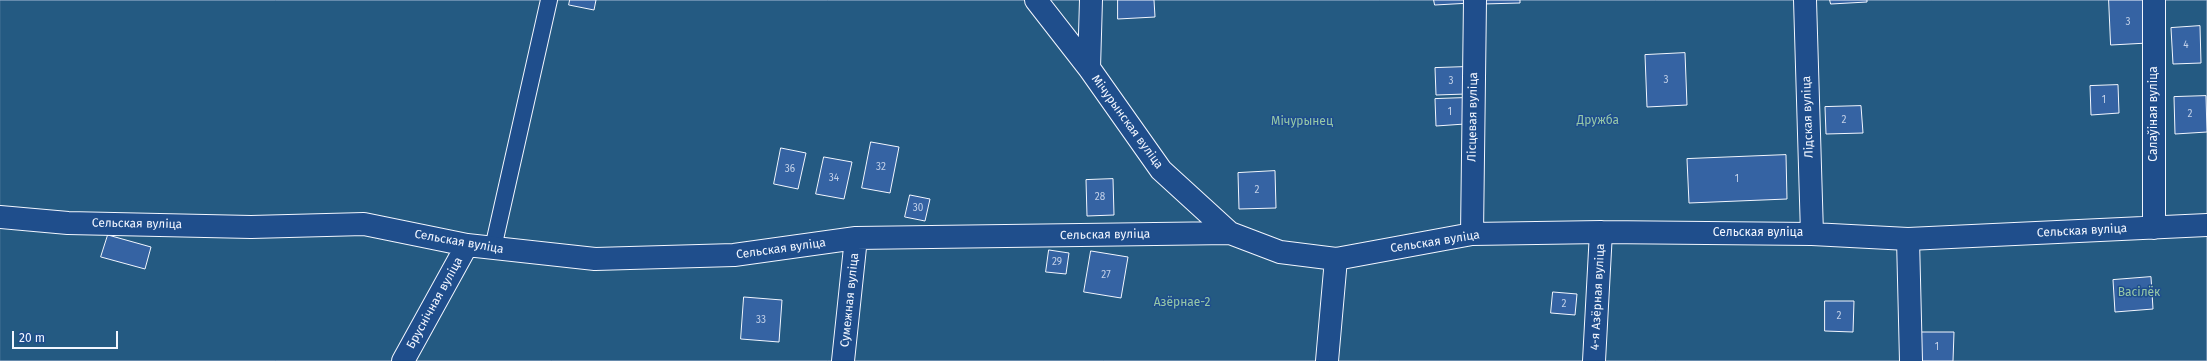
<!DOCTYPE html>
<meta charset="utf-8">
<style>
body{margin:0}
#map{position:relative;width:2207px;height:361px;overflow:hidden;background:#1f4e8c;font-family:"Fira Sans",sans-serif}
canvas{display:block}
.scale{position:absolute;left:12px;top:331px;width:106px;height:18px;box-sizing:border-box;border:2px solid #f2f6ff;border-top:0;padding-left:5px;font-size:12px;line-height:14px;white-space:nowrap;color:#f2f6ff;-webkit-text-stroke:3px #1f4e8c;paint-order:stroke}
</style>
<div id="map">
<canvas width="2207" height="361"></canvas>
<div class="scale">20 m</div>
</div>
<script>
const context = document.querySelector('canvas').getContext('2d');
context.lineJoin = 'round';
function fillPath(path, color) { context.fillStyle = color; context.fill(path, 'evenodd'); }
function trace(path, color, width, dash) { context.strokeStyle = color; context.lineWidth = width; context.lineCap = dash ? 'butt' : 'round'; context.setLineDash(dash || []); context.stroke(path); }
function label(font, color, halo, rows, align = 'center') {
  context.font = font + ' "Fira Sans",sans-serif'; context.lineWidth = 3; context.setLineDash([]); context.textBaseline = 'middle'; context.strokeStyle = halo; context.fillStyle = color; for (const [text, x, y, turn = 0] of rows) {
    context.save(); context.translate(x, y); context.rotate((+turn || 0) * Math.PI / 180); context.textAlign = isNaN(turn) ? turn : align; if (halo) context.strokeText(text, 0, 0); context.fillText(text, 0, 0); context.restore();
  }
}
const green = new Path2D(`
 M 0,0 L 2207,0 L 2207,361 L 0,361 Z`);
fillPath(green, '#245a82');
trace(green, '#a8bbd7', 1);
const building = new Path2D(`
 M 570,0 L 596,0 L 594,10 L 569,5 Z
 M 1118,0 L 1154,0 L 1155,17 L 1118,19 Z
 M 1434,0 L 1471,0 L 1471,3 L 1435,5 Z
 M 1483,0 L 1520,0 L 1520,3 L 1483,4 Z
 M 1830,0 L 1867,0 L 1867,2 L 1831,4 Z
 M 2109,0 L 2146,0 L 2148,43 L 2111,45 Z
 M 2200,26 L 2201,63 L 2173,64 L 2171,28 Z
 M 1685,53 L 1687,105 L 1647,107 L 1645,55 Z
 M 1465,67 L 1466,94 L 1436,95 L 1435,68 Z
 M 2118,85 L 2119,113 L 2091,115 L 2090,86 Z
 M 2206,96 L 2207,132 L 2175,134 L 2174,97 Z
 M 1464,98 L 1465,124 L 1436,126 L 1435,99 Z
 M 1861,106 L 1863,133 L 1826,134 L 1825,107 Z
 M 871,142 L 899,147 L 890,193 L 862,188 Z
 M 781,148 L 806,153 L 798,189 L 774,184 Z
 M 1786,155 L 1787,199 L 1689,203 L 1687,159 Z
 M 824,157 L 852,162 L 844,199 L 816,194 Z
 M 1275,171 L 1276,208 L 1239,209 L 1238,173 Z
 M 1113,179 L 1114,215 L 1087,216 L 1086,180 Z
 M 910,195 L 930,199 L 925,221 L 905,217 Z
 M 108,235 L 151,247 L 145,269 L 101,257 Z
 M 1049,250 L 1069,253 L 1066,274 L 1046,272 Z
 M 1091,251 L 1128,257 L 1121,298 L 1084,292 Z
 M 2151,277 L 2153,309 L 2115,312 L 2113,280 Z
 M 1553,292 L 1577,294 L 1575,315 L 1551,313 Z
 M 744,297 L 782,300 L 779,342 L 741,339 Z
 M 1825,301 L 1854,301 L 1853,332 L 1825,331 Z
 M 1921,332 L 1954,332 L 1953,361 L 1920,361 Z`);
fillPath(building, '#3563a3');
trace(building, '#f2f6ff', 1);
const service = new Path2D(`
 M 493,248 L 549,0`);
const minor = new Path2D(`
 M 1036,0 L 1089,68 L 1161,170 L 1230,233
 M 1805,0 L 1812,234
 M 2154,0 L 2154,228
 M 1089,68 L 1091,0
 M 0,217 L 68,223 L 251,227 L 364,224 L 467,245 L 595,259 L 734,255 L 856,238 L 1230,233 L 1280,252 L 1336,259 L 1472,234 L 1601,232 L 1812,234 L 1908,239 L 2207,225
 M 1472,234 L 1475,0
 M 1908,239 L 1911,361
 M 403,361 L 467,245
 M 843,361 L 856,238
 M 1327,361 L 1336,259
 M 1594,361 L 1601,232`);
trace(service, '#f2f6ff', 18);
trace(minor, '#f2f6ff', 24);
trace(service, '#1f4e8c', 16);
trace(minor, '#1f4e8c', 22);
label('10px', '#c3d1e8', null, [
 ["3",2128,22],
 ["4",2186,45],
 ["3",1666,80],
 ["3",1451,81],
 ["1",2104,100],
 ["1",1450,112],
 ["2",2190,114],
 ["2",1844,120],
 ["32",881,167],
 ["36",790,169],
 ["34",834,178],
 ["1",1737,179],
 ["2",1257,190],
 ["28",1100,197],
 ["30",918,208],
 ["29",1057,262],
 ["27",1106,275],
 ["2",1564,304],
 ["2",1839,316],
 ["33",761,320],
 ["1",1937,347]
]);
label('12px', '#f2f6ff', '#1f4e8c', [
 ["Салаўіная вуліца",2154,114,-90],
 ["Лісцевая вуліца",1473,117,-89],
 ["Лідская вуліца",1808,117,-92],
 ["Мічурынская вуліца",1127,122,54],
 ["Сельская вуліца",137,224,1],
 ["Сельская вуліца",2082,231,-3],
 ["Сельская вуліца",1758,233],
 ["Сельская вуліца",1105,235,-1],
 ["Сельская вуліца",459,242,10],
 ["Сельская вуліца",1435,242,-9],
 ["Сельская вуліца",781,249,-8],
 ["4-я Азёрная вуліца",1598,297,-87],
 ["Сумежная вуліца",850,300,-84],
 ["Бруснічная вуліца",435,303,-61]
]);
label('12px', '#97c8a6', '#1f4e8c', [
 ["Дружба",1598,121],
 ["Мічурынец",1302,122],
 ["Васілёк",2139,293],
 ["Азёрнае-2",1182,303]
]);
</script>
